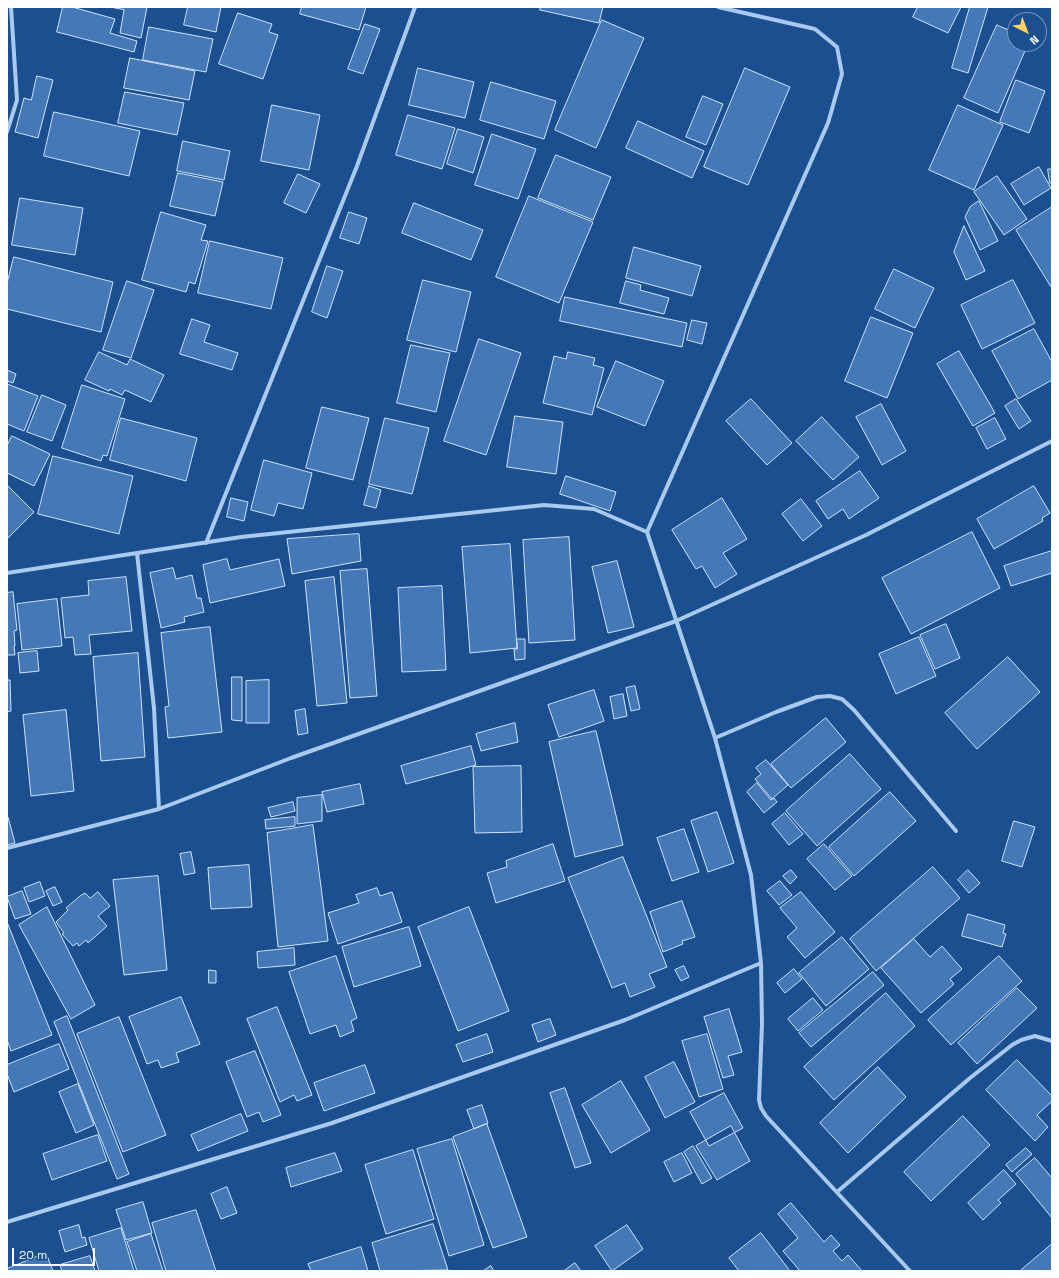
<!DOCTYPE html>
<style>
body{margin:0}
#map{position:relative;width:1059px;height:1278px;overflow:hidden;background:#1b4f8f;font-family:"Space Grotesk",sans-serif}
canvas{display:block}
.frame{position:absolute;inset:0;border:8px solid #fff;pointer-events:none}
.north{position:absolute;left:1007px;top:12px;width:40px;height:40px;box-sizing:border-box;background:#1b4f8f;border:1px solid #7695bc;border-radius:50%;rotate:138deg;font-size:11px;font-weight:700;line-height:16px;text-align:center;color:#fff}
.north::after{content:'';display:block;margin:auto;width:14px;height:18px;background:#ffd166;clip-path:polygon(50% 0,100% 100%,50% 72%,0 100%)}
.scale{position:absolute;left:12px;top:1248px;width:83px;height:18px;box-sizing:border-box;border:2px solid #fff;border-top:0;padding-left:5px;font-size:12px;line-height:14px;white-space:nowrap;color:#fff;-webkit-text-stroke:3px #1b4f8f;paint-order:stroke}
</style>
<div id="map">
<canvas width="1059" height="1278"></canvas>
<div class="frame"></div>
<div class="north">N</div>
<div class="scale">20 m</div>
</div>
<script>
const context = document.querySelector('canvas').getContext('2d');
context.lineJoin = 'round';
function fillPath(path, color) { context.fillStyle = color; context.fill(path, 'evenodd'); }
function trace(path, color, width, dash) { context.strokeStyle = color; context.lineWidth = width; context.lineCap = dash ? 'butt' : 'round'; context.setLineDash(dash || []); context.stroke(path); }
const building = new Path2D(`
 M 63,7 L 72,7 L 115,19 L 110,33 L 137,41 L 134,52 L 57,32 Z
 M 110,7 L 147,7 L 141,38 L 120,33 L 124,10 Z
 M 188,7 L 221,7 L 216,32 L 184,25 Z
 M 302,7 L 366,7 L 359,30 L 300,14 Z
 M 541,7 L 603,7 L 599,23 L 540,10 Z
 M 918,7 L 961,7 L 948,33 L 913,17 Z
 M 970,7 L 988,7 L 968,73 L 952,68 Z
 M 238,13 L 272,24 L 269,32 L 278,35 L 263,79 L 219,64 Z
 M 602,20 L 644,38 L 596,148 L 555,130 Z
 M 365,24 L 380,29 L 363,74 L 348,69 Z
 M 997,25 L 1015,33 L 1015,44 L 1028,44 L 998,113 L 964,98 Z
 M 149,27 L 213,39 L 206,72 L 143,60 Z
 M 130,58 L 195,71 L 189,100 L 124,88 Z
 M 418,68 L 474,82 L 465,118 L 409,105 Z
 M 745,68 L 790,87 L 748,185 L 704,167 Z
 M 37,76 L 53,80 L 38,138 L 15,132 L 24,98 L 31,100 Z
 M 1016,80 L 1045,91 L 1029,133 L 1000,122 Z
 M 491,82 L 556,101 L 544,139 L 480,120 Z
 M 125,92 L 184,103 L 177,135 L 118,123 Z
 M 703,96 L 723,104 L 706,145 L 686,137 Z
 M 272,105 L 320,115 L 309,170 L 261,161 Z
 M 958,105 L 1003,125 L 974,190 L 929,170 Z
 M 54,112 L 140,131 L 129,176 L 44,156 Z
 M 408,115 L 455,128 L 442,169 L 396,155 Z
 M 638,121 L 704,151 L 692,178 L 626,148 Z
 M 458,129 L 484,137 L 473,173 L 447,164 Z
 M 492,134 L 536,149 L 518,199 L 475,185 Z
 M 183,141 L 230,151 L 224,180 L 177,171 Z
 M 556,155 L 611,177 L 593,220 L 538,198 Z
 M 1039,167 L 1051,188 L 1024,205 L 1011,184 Z
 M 1048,169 L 1052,169 L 1052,183 L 1050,183 Z
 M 178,173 L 223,182 L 215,216 L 170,206 Z
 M 298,174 L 320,184 L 306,213 L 284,203 Z
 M 997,176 L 1027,219 L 1004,235 L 974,192 Z
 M 529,196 L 593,222 L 559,303 L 496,277 Z
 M 20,198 L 83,208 L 75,255 L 12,245 Z
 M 979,201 L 998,241 L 980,250 L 965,217 L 970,207 Z
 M 414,203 L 483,230 L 471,260 L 402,233 Z
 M 1052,207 L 1052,286 L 1051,287 L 1016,230 Z
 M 161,212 L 206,225 L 201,240 L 208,241 L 195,284 L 189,282 L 186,292 L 142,280 Z
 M 349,212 L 367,218 L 359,244 L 340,238 Z
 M 964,226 L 985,271 L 966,280 L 954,252 Z
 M 210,241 L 283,258 L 271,309 L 198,293 Z
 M 634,247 L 701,266 L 692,296 L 626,278 Z
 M 14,257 L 113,282 L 101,332 L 7,309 L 7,284 Z
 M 327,266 L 343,271 L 327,318 L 312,312 Z
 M 894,269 L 934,288 L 915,328 L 875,309 Z
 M 423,280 L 471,292 L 456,352 L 407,340 Z
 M 1013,280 L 1035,323 L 982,349 L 961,305 Z
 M 127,281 L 154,290 L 131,358 L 103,350 Z
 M 626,281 L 641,285 L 640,290 L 669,298 L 664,314 L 620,303 Z
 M 565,297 L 687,323 L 682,347 L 560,321 Z
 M 871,317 L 913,333 L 887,398 L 845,381 Z
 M 192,319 L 210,325 L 204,342 L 238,353 L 232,370 L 180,354 Z
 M 692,320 L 707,323 L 702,344 L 687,340 Z
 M 1034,329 L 1052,362 L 1052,380 L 1018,399 L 992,351 Z
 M 479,339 L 521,353 L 486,455 L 444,441 Z
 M 411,345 L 450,353 L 436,412 L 397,403 Z
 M 959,351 L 995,413 L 973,426 L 937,364 Z
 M 99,352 L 127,365 L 130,359 L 164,375 L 151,402 L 125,390 L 122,395 L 110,389 L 109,391 L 85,380 Z
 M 568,352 L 595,358 L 593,365 L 604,368 L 592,415 L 543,403 L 554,356 L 566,359 Z
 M 616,361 L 664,381 L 645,426 L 597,407 Z
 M 7,370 L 16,374 L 13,383 L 7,381 Z
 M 7,384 L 38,396 L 24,431 L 7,424 Z
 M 82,385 L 125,399 L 107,456 L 103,455 L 101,461 L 62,448 Z
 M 42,395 L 66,405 L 52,441 L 27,432 Z
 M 751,399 L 792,443 L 767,465 L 726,421 Z
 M 1016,399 L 1031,421 L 1019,429 L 1005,406 Z
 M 881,404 L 906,451 L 882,465 L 856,417 Z
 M 322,407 L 369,418 L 353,480 L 306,468 Z
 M 515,416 L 563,422 L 556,474 L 507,467 Z
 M 822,417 L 859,457 L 833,480 L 796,441 Z
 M 121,418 L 197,438 L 186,481 L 110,460 Z
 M 385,418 L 429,428 L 412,494 L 369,484 Z
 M 995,418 L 1006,439 L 987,449 L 976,428 Z
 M 12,436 L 50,454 L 34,486 L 7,473 L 7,446 Z
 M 53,456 L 133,476 L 119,534 L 38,514 Z
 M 264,460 L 312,473 L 303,509 L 278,503 L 274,516 L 251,510 Z
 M 860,471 L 879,498 L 849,519 L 843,509 L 828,519 L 816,501 Z
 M 566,476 L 616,492 L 610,511 L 560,494 Z
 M 8,486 L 34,512 L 7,539 L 7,487 Z
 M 369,486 L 381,490 L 376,508 L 364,505 Z
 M 1034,486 L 1050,513 L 1042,518 L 1043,521 L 994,549 L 977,519 Z
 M 231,498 L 248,502 L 244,521 L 227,517 Z
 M 722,498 L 747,539 L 723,553 L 737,574 L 715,588 L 702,566 L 696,569 L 672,530 Z
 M 801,499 L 822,526 L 803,541 L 782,514 Z
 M 972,532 L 1000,588 L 911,634 L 882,578 Z
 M 359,534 L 361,561 L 292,574 L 287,539 Z
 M 569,537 L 575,640 L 529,643 L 523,540 Z
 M 510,544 L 517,648 L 470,653 L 462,547 Z
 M 1052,551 L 1052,573 L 1011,586 L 1004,566 Z
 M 227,559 L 230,570 L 279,559 L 285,586 L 210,603 L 203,565 Z
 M 617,561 L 634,627 L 608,633 L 592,567 Z
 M 173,568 L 176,579 L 192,575 L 197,598 L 201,598 L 204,612 L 184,617 L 185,622 L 161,628 L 150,573 Z
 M 367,569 L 377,696 L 350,698 L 340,571 Z
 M 126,577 L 132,631 L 89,635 L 91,654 L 75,655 L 73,637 L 65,638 L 61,598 L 89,595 L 88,581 Z
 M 334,577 L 347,703 L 317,706 L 305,581 Z
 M 442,586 L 446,670 L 402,672 L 398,588 Z
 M 13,592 L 17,630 L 14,631 L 15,646 L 14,646 L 15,655 L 7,655 L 7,593 Z
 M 57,599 L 62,646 L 22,650 L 17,604 Z
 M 946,624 L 960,658 L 935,669 L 920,635 Z
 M 210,627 L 222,732 L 168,738 L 165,707 L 169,706 L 161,633 Z
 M 919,637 L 936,676 L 896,694 L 879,654 Z
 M 517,639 L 525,639 L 525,659 L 515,660 L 514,649 L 517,649 Z
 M 37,651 L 39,671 L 20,673 L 18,653 Z
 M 138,653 L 145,757 L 101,761 L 93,657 Z
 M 1008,657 L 1040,692 L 977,749 L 945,713 Z
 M 232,677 L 242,677 L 242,721 L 232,720 Z
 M 7,680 L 10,680 L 11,711 L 7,712 Z
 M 269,680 L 269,723 L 246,723 L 246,681 Z
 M 635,686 L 640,709 L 631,711 L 626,688 Z
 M 594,690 L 604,721 L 559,737 L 548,705 Z
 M 623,694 L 627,716 L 614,719 L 610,697 Z
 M 305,709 L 308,733 L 298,735 L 295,711 Z
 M 66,710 L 74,791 L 31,796 L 23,715 Z
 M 826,718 L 846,742 L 791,788 L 771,764 Z
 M 515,723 L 518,742 L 481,751 L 476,734 Z
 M 596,731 L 623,845 L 575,857 L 549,742 Z
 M 471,746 L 476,765 L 406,784 L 401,766 Z
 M 850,754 L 881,789 L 817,846 L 786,811 Z
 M 766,760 L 788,785 L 772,799 L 755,779 L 761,774 L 756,768 Z
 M 521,766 L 522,832 L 475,833 L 473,767 Z
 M 757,783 L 771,800 L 774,798 L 777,802 L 764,813 L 747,792 Z
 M 360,784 L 364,804 L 327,812 L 322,792 Z
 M 890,792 L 916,821 L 854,876 L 829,847 Z
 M 322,795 L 322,821 L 297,824 L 297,798 Z
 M 293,802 L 295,811 L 271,817 L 268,808 Z
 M 717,812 L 734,863 L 708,872 L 691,821 Z
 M 785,813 L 803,834 L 789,845 L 772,824 Z
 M 7,817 L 8,817 L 15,843 L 7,845 Z
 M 295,817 L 295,826 L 266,829 L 265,820 Z
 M 1014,821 L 1035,827 L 1022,867 L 1002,861 Z
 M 313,825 L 328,941 L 278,947 L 267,833 Z
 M 684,829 L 699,872 L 672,881 L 657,838 Z
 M 553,844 L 565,881 L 496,903 L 487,873 L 507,867 L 506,861 Z
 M 824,844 L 852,876 L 835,890 L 807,859 Z
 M 191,852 L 195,873 L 184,875 L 180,854 Z
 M 623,857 L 667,967 L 649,974 L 655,987 L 630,997 L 625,983 L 612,988 L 568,878 Z
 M 249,865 L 252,907 L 211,909 L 208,868 Z
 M 933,867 L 960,898 L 876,971 L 850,939 Z
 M 791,870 L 797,877 L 790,884 L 783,876 Z
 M 968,870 L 980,883 L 969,893 L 958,880 Z
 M 158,876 L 167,970 L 124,975 L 113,880 Z
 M 780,881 L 792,895 L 779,905 L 767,891 Z
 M 40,882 L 45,896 L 29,902 L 24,888 Z
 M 55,887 L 62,902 L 53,906 L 46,891 Z
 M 377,888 L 380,896 L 392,892 L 402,922 L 338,944 L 328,913 L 359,903 L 356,895 Z
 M 22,891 L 31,914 L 15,919 L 7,897 Z
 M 98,892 L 110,906 L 98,916 L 107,926 L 88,943 L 86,940 L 79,946 L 77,943 L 73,946 L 62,934 L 64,933 L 56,922 L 68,910 L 66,908 L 80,896 L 85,893 L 90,898 Z
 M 801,892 L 835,932 L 805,958 L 787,937 L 797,928 L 780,908 Z
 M 682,901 L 695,937 L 682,941 L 683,944 L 663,952 L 650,912 Z
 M 47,907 L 95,1005 L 71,1019 L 19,925 Z
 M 469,907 L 509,1011 L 458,1031 L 418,927 Z
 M 968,914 L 1005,925 L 1003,933 L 1006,934 L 1002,947 L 962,936 Z
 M 7,922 L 52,1035 L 11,1051 L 7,1040 Z
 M 409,927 L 421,966 L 354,987 L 342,947 Z
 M 842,937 L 869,969 L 826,1006 L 799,973 Z
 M 914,939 L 930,957 L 942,946 L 962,969 L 950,979 L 954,984 L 921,1013 L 881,968 Z
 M 294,948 L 295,965 L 258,968 L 257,952 Z
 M 336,956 L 357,1018 L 351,1021 L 354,1031 L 340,1037 L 336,1025 L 310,1034 L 289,972 Z
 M 999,956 L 1022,981 L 951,1045 L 928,1020 Z
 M 684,966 L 689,977 L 681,981 L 675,970 Z
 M 794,969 L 802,979 L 785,993 L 777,983 Z
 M 209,970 L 216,971 L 216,983 L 209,983 Z
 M 873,972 L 884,985 L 811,1047 L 799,1033 Z
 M 1017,988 L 1037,1008 L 977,1064 L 958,1043 Z
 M 886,993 L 915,1026 L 834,1100 L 804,1067 Z
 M 181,997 L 200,1044 L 176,1053 L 179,1062 L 161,1068 L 158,1060 L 147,1064 L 129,1017 Z
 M 813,998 L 823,1010 L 798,1031 L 788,1019 Z
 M 277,1007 L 312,1095 L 297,1101 L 294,1095 L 280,1102 L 247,1019 Z
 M 729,1009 L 742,1052 L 728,1056 L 734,1075 L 723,1078 L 704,1017 Z
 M 67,1016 L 129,1174 L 117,1179 L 54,1022 Z
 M 119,1017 L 166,1135 L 123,1152 L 77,1034 Z
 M 550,1019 L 556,1035 L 538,1042 L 532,1025 Z
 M 487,1034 L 493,1052 L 463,1062 L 456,1045 Z
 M 707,1034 L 723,1089 L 699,1097 L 682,1041 Z
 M 59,1044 L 69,1069 L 14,1092 L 7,1074 L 7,1065 Z
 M 255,1051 L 281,1115 L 263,1122 L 259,1112 L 247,1117 L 226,1062 Z
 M 1017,1060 L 1052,1096 L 1052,1101 L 1037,1115 L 1048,1127 L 1035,1141 L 986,1090 Z
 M 674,1062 L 695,1102 L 665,1118 L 645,1077 Z
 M 365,1065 L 375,1093 L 324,1111 L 314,1083 Z
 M 878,1067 L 906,1097 L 848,1153 L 820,1123 Z
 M 621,1081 L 650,1130 L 611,1153 L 582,1105 Z
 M 78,1084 L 94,1125 L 76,1133 L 59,1092 Z
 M 565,1088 L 591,1163 L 575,1168 L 550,1093 Z
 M 724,1093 L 743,1128 L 709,1146 L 690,1112 Z
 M 482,1105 L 488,1123 L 474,1129 L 467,1110 Z
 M 241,1114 L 248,1131 L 198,1151 L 191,1135 Z
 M 963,1116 L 990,1145 L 931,1201 L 904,1172 Z
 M 487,1124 L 527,1237 L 493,1248 L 453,1137 Z
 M 731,1126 L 750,1161 L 717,1180 L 696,1146 Z
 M 98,1135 L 107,1161 L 52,1180 L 43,1154 Z
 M 452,1139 L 484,1245 L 449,1256 L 417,1149 Z
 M 693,1146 L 712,1178 L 702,1184 L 684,1152 Z
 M 1026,1148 L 1032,1154 L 1012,1172 L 1006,1165 Z
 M 413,1150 L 434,1219 L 386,1234 L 365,1165 Z
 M 335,1153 L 342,1171 L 291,1187 L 286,1168 Z
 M 682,1153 L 692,1173 L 674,1182 L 664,1162 Z
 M 1035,1158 L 1052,1178 L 1052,1218 L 1016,1174 Z
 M 1004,1170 L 1016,1184 L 998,1200 L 1001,1203 L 983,1220 L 968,1203 Z
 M 227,1187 L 237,1213 L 221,1219 L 211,1194 Z
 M 143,1202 L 152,1233 L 126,1240 L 116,1210 Z
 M 791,1203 L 824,1242 L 831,1235 L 840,1245 L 833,1251 L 842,1261 L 848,1255 L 862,1271 L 800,1271 L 783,1251 L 798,1238 L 778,1214 Z
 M 196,1210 L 216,1271 L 166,1271 L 152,1223 Z
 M 433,1224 L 448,1270 L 380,1271 L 372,1243 Z
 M 79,1225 L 82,1238 L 85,1237 L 87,1245 L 65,1252 L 59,1231 Z
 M 627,1225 L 643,1249 L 612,1271 L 595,1246 Z
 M 121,1228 L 134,1271 L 99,1271 L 89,1238 Z
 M 761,1233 L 790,1271 L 739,1271 L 729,1258 Z
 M 151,1234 L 163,1271 L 137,1271 L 127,1242 Z
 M 1052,1244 L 1052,1271 L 1020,1271 Z
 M 361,1247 L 368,1271 L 311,1271 L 308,1264 Z
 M 46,1253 L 53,1271 L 7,1271 L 7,1269 Z
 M 90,1256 L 95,1271 L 62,1271 L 60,1265 Z
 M 575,1263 L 581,1271 L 564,1271 Z
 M 491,1266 L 494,1271 L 483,1271 Z`);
fillPath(building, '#4478b7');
trace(building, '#cfe3fa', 1);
trace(new Path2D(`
 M 7,132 L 17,100 L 11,7
 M 647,532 L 828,123 L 842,74 L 837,47 L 815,29 L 718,7
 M 206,543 L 357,166 L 415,7
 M 137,553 L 154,708 L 159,809
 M 7,573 L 241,537 L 544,505 L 594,509 L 647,532 L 715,738 L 751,875 L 761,963 L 762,1024 L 759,1100 L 761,1108 L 766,1116 L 910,1271
 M 715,738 L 776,712 L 817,697 L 830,696 L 842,699 L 854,710 L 956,831
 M 7,848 L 159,809 L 291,758 L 676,621 L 866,535 L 1052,441
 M 837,1192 L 970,1078 L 1012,1045 L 1021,1040 L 1035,1036 L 1052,1041
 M 7,1222 L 332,1123 L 625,1020 L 761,963`), '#a9c9ee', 4);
</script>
